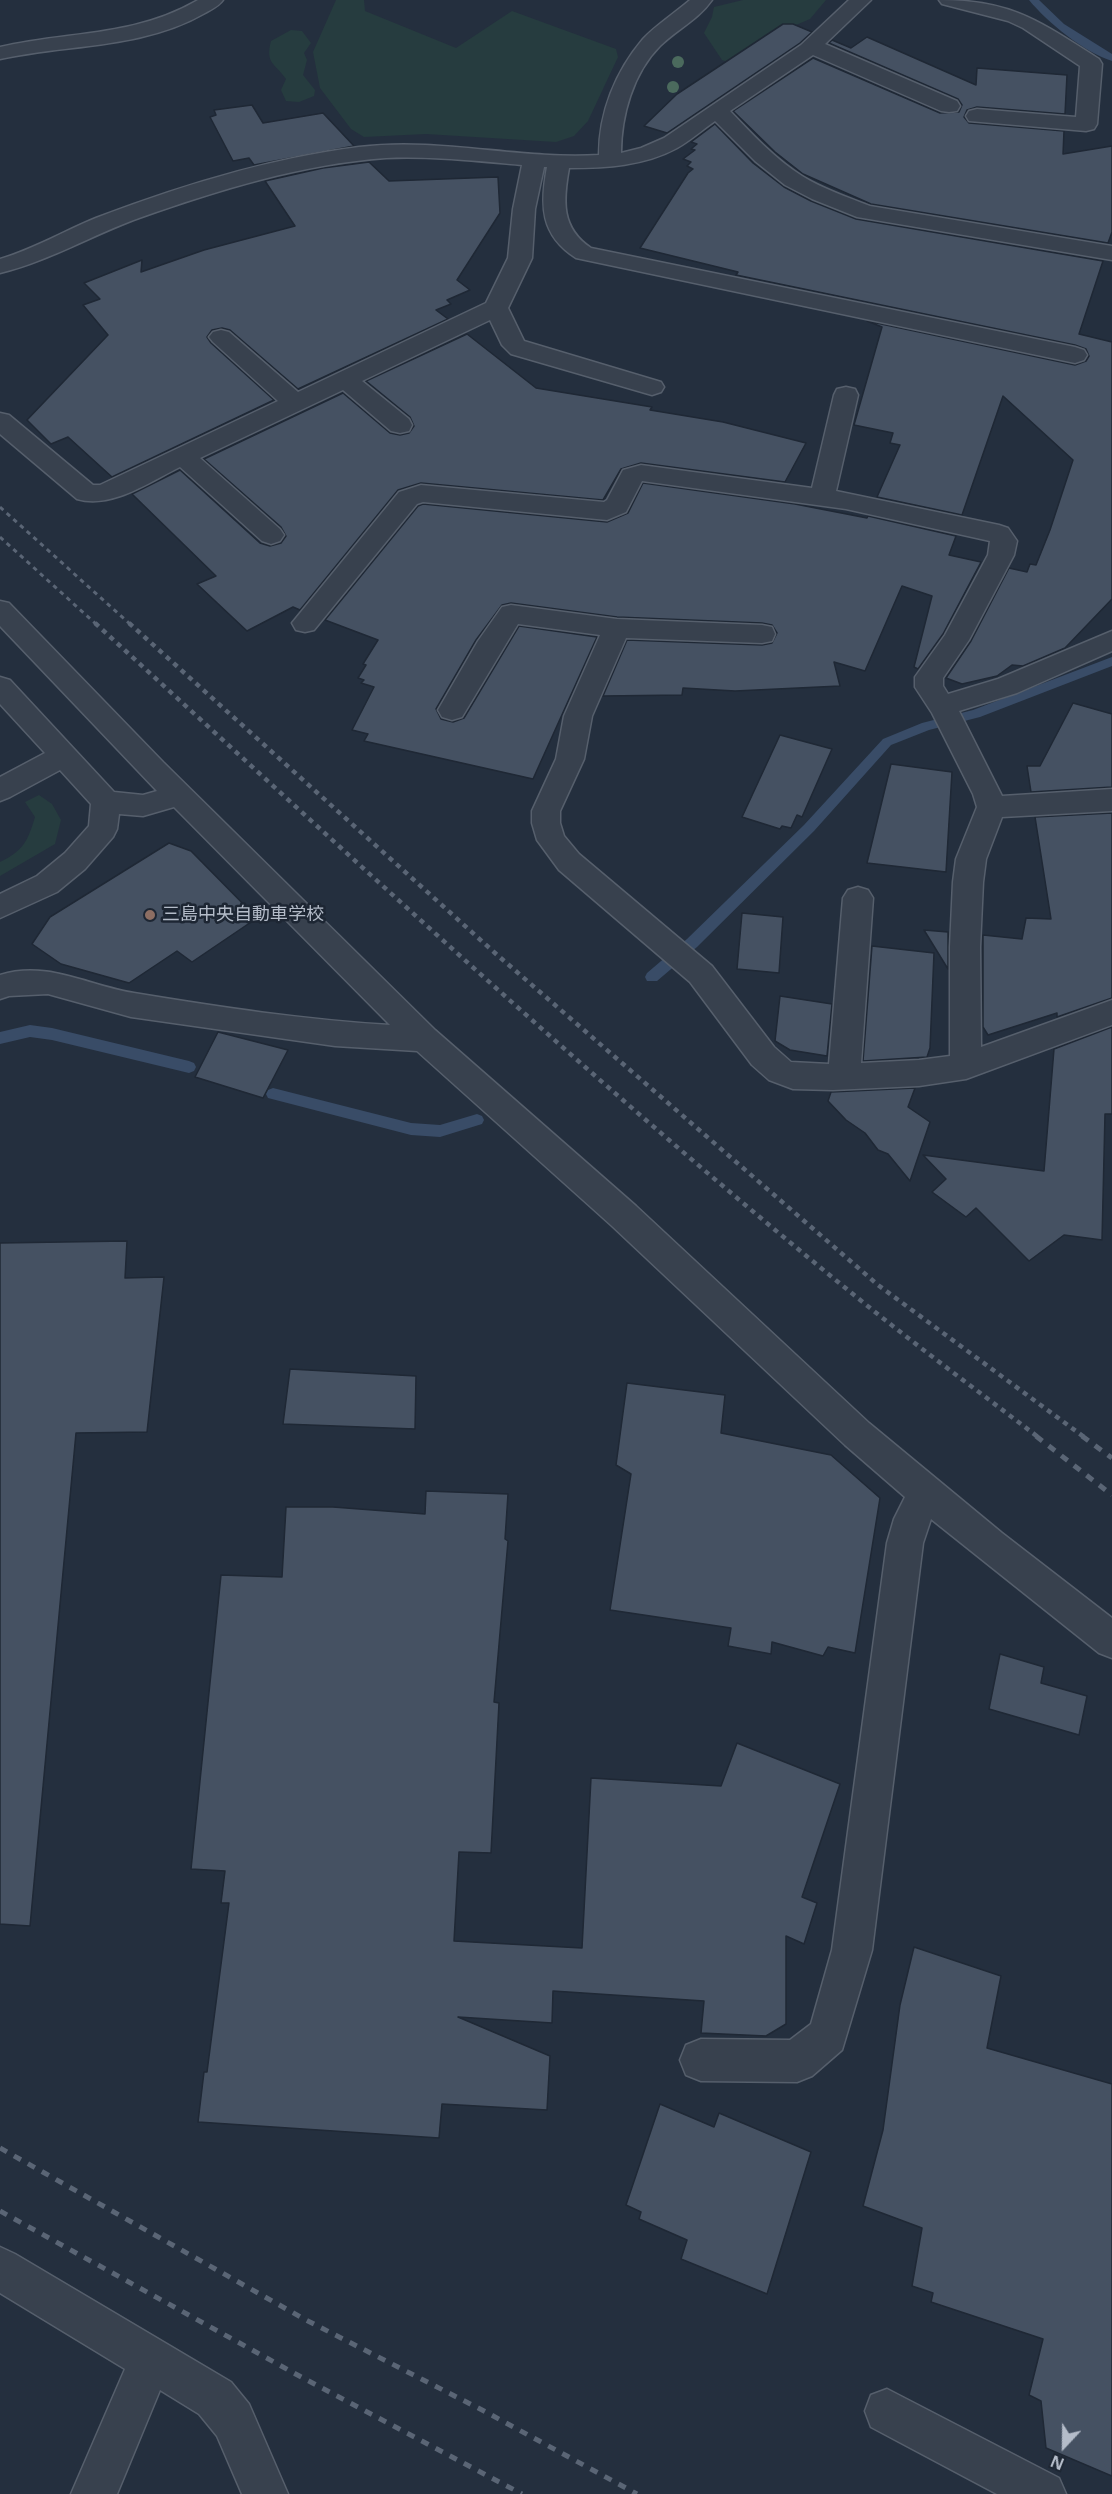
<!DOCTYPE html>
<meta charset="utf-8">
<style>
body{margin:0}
#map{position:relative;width:1112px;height:2494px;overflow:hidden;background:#242f3e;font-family:"Noto Sans",sans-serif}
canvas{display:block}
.north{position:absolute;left:1034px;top:2416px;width:60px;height:60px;-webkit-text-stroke:4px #1d2633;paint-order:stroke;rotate:202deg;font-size:16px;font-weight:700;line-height:24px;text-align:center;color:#b4bcc9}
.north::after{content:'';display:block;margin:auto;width:21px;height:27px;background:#b4bcc9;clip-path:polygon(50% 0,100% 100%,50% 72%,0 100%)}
</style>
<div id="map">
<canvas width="1112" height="2494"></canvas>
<div class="north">N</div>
</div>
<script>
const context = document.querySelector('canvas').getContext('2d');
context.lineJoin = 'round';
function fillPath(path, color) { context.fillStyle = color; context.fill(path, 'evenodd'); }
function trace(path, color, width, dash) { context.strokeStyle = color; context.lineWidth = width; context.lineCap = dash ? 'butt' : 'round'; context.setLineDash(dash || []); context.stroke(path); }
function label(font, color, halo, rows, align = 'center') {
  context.font = font + ' "Noto Sans","Noto Sans JP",sans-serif'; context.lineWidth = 5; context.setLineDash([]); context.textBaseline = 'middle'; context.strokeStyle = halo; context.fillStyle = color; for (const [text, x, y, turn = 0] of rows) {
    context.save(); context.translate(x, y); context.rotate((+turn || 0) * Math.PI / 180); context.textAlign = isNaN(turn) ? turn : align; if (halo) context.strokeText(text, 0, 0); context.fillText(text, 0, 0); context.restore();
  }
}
fillPath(new Path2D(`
 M 336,0 L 364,0 L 365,11 L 456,48 L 512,11 L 616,49 L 618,57 L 588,121 L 574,136 L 556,142 L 426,134 L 364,137 L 351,129 L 320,88 L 313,52 Z
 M 743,0 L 826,0 L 810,19 L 782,31 L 740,66 L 722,60 L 704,33 L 712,17 L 714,7 Z
 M 291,30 L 302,31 L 311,43 L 304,53 L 307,60 L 303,75 L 315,90 L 314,96 L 299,102 L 286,101 L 281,90 L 286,79 C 275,63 265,64 271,41 Z
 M 39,795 L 52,804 L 61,820 L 55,844 L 0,876 L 0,862 C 23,851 28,841 35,817 L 25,802 Z`), '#263c3f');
fillPath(new Path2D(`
 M 1029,0 L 1039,0 L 1064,24 L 1112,54 L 1112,61 C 1084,52 1048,23 1029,0 Z
 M 1112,657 L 1112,666 L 980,717 L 929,730 L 891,745 L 814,831 L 697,947 L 657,981 L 647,981 L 645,977 L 647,973 L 687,939 L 804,825 L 883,739 L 922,723 L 973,710 Z
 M 30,1025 L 52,1028 L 189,1061 L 194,1063 L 196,1067 L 194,1071 L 189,1073 L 52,1040 L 30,1037 L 0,1044 L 0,1032 Z
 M 273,1088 L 411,1123 L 440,1125 L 477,1114 L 482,1116 L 484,1120 L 482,1124 L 440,1137 L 411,1135 L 268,1098 L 266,1094 L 268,1090 Z`), '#394c67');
const building = new Path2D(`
 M 783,24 L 793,24 L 812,32 L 800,43 L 667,133 L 644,126 L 677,94 Z
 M 867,37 L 976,85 L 977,68 L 1067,75 L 1065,114 L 977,107 L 967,110 L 964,117 L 969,123 L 1064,131 L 1063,154 L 1112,146 L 1112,232 L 1108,243 L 871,204 L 803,174 L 775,152 L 733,111 L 813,58 L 940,113 L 959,112 L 962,105 L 958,99 L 829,43 L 832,40 L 851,48 Z
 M 252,105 L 263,123 L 323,113 L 354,146 L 254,165 L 249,158 L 233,161 L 210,117 L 216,115 L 214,110 Z
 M 715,124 L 753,163 L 784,187 L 811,201 L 856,219 L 1103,261 L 1079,334 L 1112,342 L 1112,599 L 1065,648 L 1023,666 L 1012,665 L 997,676 L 962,684 L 946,678 L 971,641 L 1009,568 L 1027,572 L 1030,564 L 1036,565 L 1050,530 L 1073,460 L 1003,396 L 962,515 L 877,497 L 900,445 L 890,443 L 893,433 L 854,425 L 882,327 L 867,321 L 1075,365 L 1086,361 L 1089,356 L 1086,349 L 1075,345 L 736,275 L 738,272 L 640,248 L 688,173 L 693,169 L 687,166 L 691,162 L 683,159 L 695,150 L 691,149 L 697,144 L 691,142 Z
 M 369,162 L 389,181 L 498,177 L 500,213 L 457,280 L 470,290 L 447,300 L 451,304 L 436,310 L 448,319 L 298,389 L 230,330 L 222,328 L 212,330 L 207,337 L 211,343 L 274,400 L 112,477 L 68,437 L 51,444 L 27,420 L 108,335 L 83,305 L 100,299 L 84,283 L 142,260 L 141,272 L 204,250 L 295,226 L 265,181 L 323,168 Z
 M 467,334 L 536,388 L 652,407 L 650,410 L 723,422 L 806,443 L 785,482 L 641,463 L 621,469 L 603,500 L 421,483 L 398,490 L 300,610 L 293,607 L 247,631 L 197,584 L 216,576 L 132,494 L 180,470 L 260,543 L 270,546 L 281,543 L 286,536 L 281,527 L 204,459 L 343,393 L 390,433 L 400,435 L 409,433 L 414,426 L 410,417 L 366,381 Z
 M 643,483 L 795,504 L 867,518 L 868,516 L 956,536 L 949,555 L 981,562 L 943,634 L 918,669 L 914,667 L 932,596 L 902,586 L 865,671 L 834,662 L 840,686 L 735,691 L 683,688 L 682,695 L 603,696 L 627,640 L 762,645 L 772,643 L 777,633 L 772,625 L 762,623 L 617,617 L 511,603 L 502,605 L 476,640 L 436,709 L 441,719 L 453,722 L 464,718 L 519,626 L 597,637 L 533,779 L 364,741 L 368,734 L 352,730 L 374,687 L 361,683 L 364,680 L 358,678 L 366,665 L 363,664 L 378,640 L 325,620 L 418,506 L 423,504 L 607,522 L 628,513 Z
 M 1073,703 L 1112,714 L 1112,787 L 1031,792 L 1027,766 L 1040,766 Z
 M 780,735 L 832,749 L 802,817 L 797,815 L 791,828 L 782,826 L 780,829 L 742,817 Z
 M 891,764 L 952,772 L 946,872 L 867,863 Z
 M 1112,813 L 1112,998 L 1057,1017 L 1057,1013 L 988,1035 L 983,1027 L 983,935 L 1022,939 L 1026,918 L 1051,919 L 1035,817 Z
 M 169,843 L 191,851 L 257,918 L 192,962 L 177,951 L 129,983 L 61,964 L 32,944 L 50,917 Z
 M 742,913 L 783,917 L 779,973 L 737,969 Z
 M 924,930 L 948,932 L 948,969 Z
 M 872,946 L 934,953 L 930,1048 L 927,1057 L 863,1061 Z
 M 780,996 L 832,1004 L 827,1056 L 790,1050 L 775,1041 Z
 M 1112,1027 L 1112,1114 L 1105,1114 L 1102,1240 L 1064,1235 L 1029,1261 L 976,1208 L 966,1217 L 932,1192 L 946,1179 L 923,1155 L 1044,1171 L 1054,1049 Z
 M 218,1032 L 288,1050 L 263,1098 L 195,1077 Z
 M 915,1088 L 908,1107 L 930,1122 L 910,1181 L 888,1154 L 878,1150 L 865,1133 L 846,1120 L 828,1101 L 831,1092 Z
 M 127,1241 L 125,1278 L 164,1277 L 147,1432 L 76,1433 L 30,1926 L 0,1924 L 0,1243 Z
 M 290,1369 L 416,1376 L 415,1429 L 283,1424 Z
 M 627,1383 L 725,1395 L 721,1433 L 831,1455 L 880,1498 L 855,1653 L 828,1647 L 823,1656 L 772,1642 L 771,1654 L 728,1646 L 731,1628 L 610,1610 L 631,1474 L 616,1465 Z
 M 426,1491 L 508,1494 L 505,1539 L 508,1541 L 494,1702 L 499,1703 L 491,1853 L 459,1852 L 454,1941 L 582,1948 L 591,1778 L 721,1786 L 737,1743 L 840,1784 L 802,1897 L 817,1903 L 804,1944 L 786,1936 L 786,2024 L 766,2036 L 701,2033 L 704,2001 L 553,1991 L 552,2023 L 458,2017 L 550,2056 L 547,2110 L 442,2104 L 439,2138 L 198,2122 L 204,2072 L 207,2072 L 229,1903 L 221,1903 L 225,1871 L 191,1869 L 221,1575 L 282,1577 L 286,1507 L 333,1507 L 425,1514 Z
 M 1000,1654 L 1044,1667 L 1041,1683 L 1087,1696 L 1079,1735 L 989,1709 Z
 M 914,1947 L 1001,1976 L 987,2048 L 1112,2084 L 1112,2476 L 1046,2448 L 1041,2401 L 1029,2395 L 1043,2339 L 931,2302 L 933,2293 L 912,2286 L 922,2228 L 863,2206 L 883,2130 L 900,2005 Z
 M 660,2104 L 714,2127 L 719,2113 L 811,2152 L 767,2294 L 681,2259 L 687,2240 L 639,2219 L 641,2212 L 626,2205 Z`);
fillPath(building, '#455162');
trace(building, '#1f2835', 1.5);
const minor = new Path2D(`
 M 198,0 L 223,0 C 219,6 212,9 205,13 C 143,49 68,44 0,59 L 0,47 C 69,31 135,37 198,0 Z
 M 690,0 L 712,0 C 699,19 676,30 660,46 C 633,73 621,116 621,153 L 641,148 L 664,138 L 801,45 L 849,0 L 871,0 L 825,44 L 957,101 L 960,106 L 957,111 L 949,112 L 941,111 L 813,55 L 730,111 C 752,134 775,159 802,176 C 823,189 847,197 870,206 L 1112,246 L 1112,260 L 857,217 L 812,199 L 785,185 L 755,161 L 715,121 C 702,130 690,141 677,148 C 644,166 606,168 569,168 C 563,201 561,228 591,248 L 1075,347 L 1084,350 L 1087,355 L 1084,360 L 1075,363 L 576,258 C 540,235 540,205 547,167 L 544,167 L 535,209 L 532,258 L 508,308 L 524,341 L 661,382 L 664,387 L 661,392 L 652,395 L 511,354 L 502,345 L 490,320 L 362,381 L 409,419 L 412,425 L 409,431 L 400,433 L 391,431 L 343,390 L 200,458 L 280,529 L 284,535 L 280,541 L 271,544 L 262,541 L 180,467 C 149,482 112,509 77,499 L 0,434 L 0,413 L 9,415 L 93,485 L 100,485 L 278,401 L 213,342 L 209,337 L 213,332 L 221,330 L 229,332 L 298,392 L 486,303 L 508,258 L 513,209 L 522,165 C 477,161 431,156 386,158 C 302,164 218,190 139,218 C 92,235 49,261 0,273 L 0,259 C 34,249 64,231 96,218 C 180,186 270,158 359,147 C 441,137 519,160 599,155 C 599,113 615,72 643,39 C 656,25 675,13 690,0 Z
 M 939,0 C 1012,0 1039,21 1099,59 L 1102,64 L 1097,124 L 1094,129 L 1086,131 L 969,121 L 966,116 L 969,111 L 977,109 L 1076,117 L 1080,66 L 1023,28 L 1008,21 L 942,4 Z
 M 846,387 L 855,389 L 858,395 L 836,491 L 999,525 L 1008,528 L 1017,541 L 1014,555 L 969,640 L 943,678 L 943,686 L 948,694 L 998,679 L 1112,631 L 1112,651 L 1017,693 L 959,711 L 1002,796 L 1112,789 L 1112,811 L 1002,817 L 986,859 L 983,882 L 980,947 L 981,1047 L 1112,1000 L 1112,1025 L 966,1079 L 919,1086 L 833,1090 L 793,1089 L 769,1080 L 752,1065 L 690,982 L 559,870 L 537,840 L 532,823 L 532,811 L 556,759 L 564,716 L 600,635 L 518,624 L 462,717 L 452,720 L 442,717 L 438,710 L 478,641 L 502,607 L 511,605 L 617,619 L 762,625 L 772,627 L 775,634 L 772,641 L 762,643 L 626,638 L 592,716 L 584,759 L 560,811 L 560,823 L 564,836 L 579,854 L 712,966 L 774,1047 L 791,1062 L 829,1064 L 843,898 L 848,890 L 858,887 L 868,890 L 873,898 L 861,1063 L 919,1060 L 950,1056 L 950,947 L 953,882 L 956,859 L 977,807 L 973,794 L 932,713 L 915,687 L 915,677 L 945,635 L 988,555 L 990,541 L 846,509 L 642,481 L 626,512 L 607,520 L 423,502 L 417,504 L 314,630 L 305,632 L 296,630 L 292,623 L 399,492 L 421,485 L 604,502 L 607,500 L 623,470 L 641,465 L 812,488 L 834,395 L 837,389 Z
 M 0,601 L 9,603 L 163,762 L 435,1030 L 636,1206 L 869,1423 L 1002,1533 L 1112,1618 L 1112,1658 L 1099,1653 L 931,1519 L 923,1543 L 872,1950 L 842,2050 L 812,2076 L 797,2082 L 701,2081 L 686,2075 L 680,2060 L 686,2045 L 701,2039 L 790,2040 L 811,2024 L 832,1950 L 887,1543 L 894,1519 L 905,1497 L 845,1445 L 612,1226 L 417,1051 L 335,1046 L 131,1017 L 48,994 L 9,996 L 0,999 L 0,975 C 47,960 89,986 134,993 C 219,1007 305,1020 390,1025 L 174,807 L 143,816 L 119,814 L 117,829 L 113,837 L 85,869 L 57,892 L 0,918 L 0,894 L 37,876 L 65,853 L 89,826 L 91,804 L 60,770 L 10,797 L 0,801 L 0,777 L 45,753 L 0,704 L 0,677 L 10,680 L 114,792 L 143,795 L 157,791 L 0,626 Z
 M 0,2247 L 15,2254 L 231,2382 L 249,2404 L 288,2494 L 242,2494 L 217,2436 L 199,2414 L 160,2390 L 117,2494 L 71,2494 L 125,2369 L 0,2293 Z
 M 887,2389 L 1059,2478 L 1066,2494 L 997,2494 L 871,2427 L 865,2411 L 871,2395 Z`);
trace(minor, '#565f6c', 3);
fillPath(minor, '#38414e');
trace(new Path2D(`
 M 0,507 L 131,625
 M 0,537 L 97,625`), '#5a6575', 3, [4.5, 4.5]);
trace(new Path2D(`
 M 95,623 C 346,852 595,1085 859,1299 C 918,1347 978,1391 1038,1437
 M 129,623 L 495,953 L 878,1285 L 1084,1437`), '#5a6575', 4.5, [5, 5]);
trace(new Path2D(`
 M 1036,1436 L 1112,1495
 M 1082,1436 L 1112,1458
 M 0,2148 L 306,2320 L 484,2411 L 637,2494
 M 0,2211 L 303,2378 L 522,2494`), '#5a6575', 5, [8, 8]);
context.fillStyle = '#4b6a5d';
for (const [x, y] of [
 [678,62],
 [673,87]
]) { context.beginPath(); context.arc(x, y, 6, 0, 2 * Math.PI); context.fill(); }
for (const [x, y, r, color] of [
 [150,915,6,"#8d6e63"]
]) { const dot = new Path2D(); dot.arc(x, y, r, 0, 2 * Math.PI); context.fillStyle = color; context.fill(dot); trace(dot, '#1d2633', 2); }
label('18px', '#b4bcc9', '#1d2633', [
 ["三島中央自動車学校",162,915]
], 'left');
</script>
